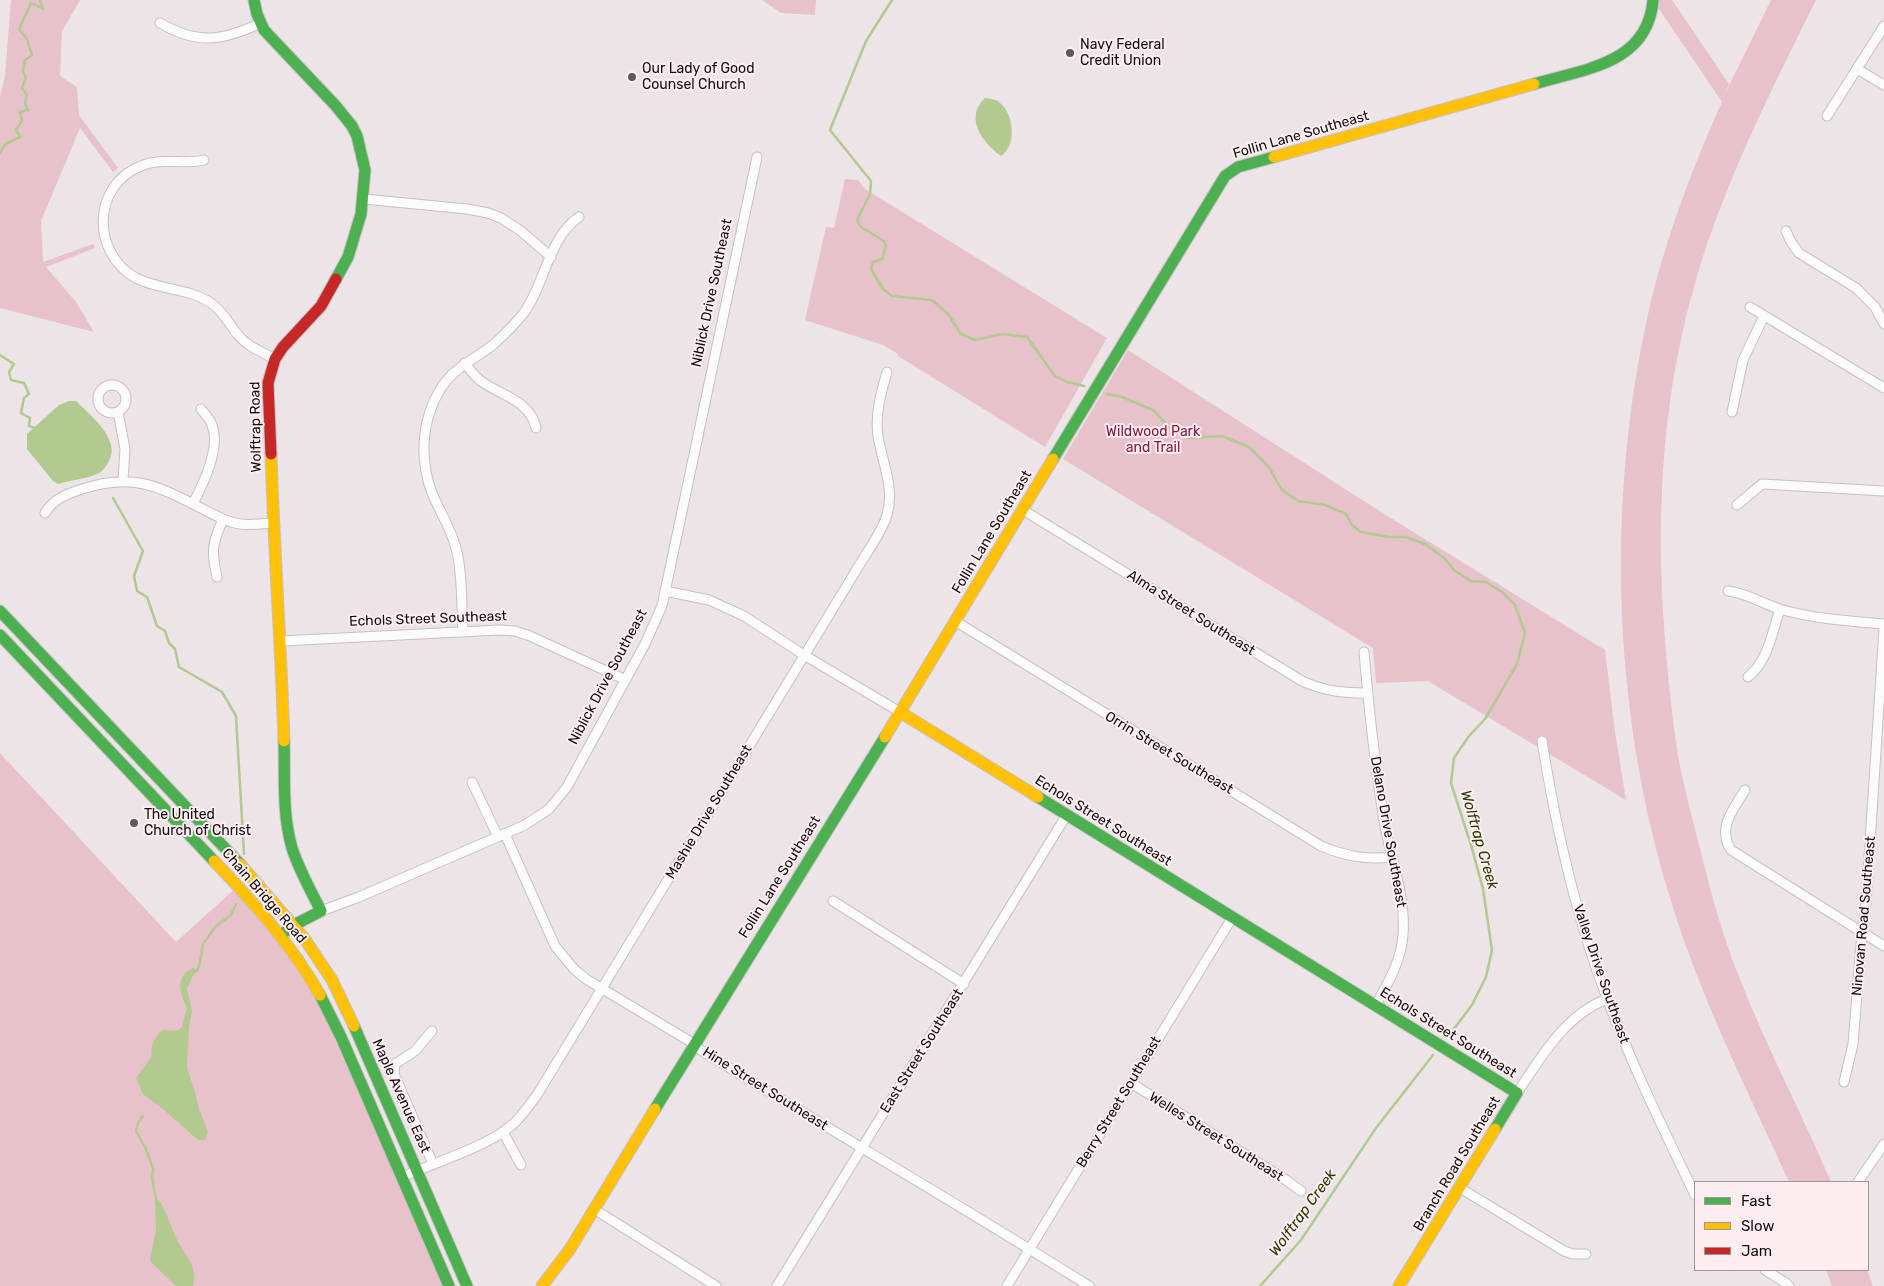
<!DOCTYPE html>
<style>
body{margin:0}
#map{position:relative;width:1884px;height:1286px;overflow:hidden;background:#ece4e6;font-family:Rubik,sans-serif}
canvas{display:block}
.legend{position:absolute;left:1694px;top:1181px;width:175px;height:90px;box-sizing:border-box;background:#feeef1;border:1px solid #9f9496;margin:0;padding:6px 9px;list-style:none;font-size:15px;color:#110c0d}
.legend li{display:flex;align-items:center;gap:10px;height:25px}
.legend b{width:25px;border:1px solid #9f9496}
</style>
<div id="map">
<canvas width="1884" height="1286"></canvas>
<ul class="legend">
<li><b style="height:6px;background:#4caf50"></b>Fast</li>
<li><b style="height:6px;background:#ffc107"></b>Slow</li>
<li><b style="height:6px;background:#c62828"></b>Jam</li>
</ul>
</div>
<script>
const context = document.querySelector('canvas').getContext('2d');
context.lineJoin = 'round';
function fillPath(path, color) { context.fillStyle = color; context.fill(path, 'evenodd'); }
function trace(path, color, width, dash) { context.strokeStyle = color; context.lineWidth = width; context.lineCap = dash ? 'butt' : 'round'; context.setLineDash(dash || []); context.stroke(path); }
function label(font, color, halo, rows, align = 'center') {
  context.font = font + ' Rubik,sans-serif'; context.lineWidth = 4; context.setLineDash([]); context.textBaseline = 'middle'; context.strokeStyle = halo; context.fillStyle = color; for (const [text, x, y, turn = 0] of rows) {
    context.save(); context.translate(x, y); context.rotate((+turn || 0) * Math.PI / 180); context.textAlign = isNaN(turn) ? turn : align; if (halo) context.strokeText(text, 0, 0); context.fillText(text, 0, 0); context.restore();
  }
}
fillPath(new Path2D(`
 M 11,0 L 80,0 L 62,31 L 60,76 L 77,87 L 79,115 L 118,168 L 113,172 L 80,128 L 41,221 L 43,262 L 93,244 L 95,248 L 46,267 L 76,302 L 94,332 L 0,308 L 0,97 L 5,75 Z
 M 762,0 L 816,0 L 815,15 L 781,13 Z
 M 1653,0 L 1672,0 L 1729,84 L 1724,96 L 1771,0 L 1816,0 C 1771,91 1724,183 1696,280 C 1659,404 1655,535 1667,663 C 1670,694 1673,725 1678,756 C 1684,788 1693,821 1701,853 C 1711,893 1722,933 1737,972 C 1765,1044 1801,1112 1831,1182 L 1789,1182 C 1747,1089 1701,999 1671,901 C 1611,708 1605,490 1653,293 C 1670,227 1694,164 1722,102 Z
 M 845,179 L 857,180 L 857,179 L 865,189 L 1107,338 L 1045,447 L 898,356 L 898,354 L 883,345 L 805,320 L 826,227 L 834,228 Z
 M 1128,350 L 1381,512 L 1605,650 L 1615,732 L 1626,800 L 1428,681 L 1376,683 L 1373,648 L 1063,459 Z
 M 0,753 L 176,942 L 238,886 L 297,958 L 449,1286 L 0,1286 Z
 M 1826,1270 L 1867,1270 L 1873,1286 L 1832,1286 Z`), '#e7c2ca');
fillPath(new Path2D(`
 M 985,98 C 990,99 997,99 1000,103 C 1014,114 1017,146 1001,156 C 982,142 964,118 985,98 Z
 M 69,401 L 76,401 C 90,415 121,439 109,461 C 107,465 103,471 99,473 C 87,479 71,480 58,484 L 53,481 L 27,449 L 27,434 L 59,405 Z
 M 193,968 L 199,970 L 192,977 L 187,989 L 192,1011 L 189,1027 L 187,1068 L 195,1092 L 199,1109 L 208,1132 L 205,1140 L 198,1140 L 163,1109 L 143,1094 L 136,1078 L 152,1056 C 150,1046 154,1038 162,1030 L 177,1031 L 182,1027 L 187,1008 C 180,993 174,977 193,968 Z
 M 159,1200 C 167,1213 171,1227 177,1240 C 185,1255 199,1268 193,1286 L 176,1286 L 150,1261 L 156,1230 L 155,1202 Z`), '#b2c98f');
trace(new Path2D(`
 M 892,0 L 866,41 L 830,130 L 871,181 L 870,194 L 857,220 L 861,227 L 884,241 L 886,246 L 882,259 L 873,262 L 871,269 L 883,289 L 892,296 L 932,300 L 948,314 L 961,334 L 975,340 L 1003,334 L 1027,337 L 1055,376 L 1067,382 L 1084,386
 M 0,153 L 5,144 L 20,137 L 16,130 L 22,121 L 20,112 L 28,110 L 25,103 L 27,95 L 22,88 L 26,78 L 23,72 L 25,60 L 32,55 L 27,39 L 19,29 L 31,3 L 43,9 L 40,0
 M 0,355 L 14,364 L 9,372 L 11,380 L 24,383 L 29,394 L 24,398 L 21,413 L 30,418 L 29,426 L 35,428
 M 1107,394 L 1122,397 L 1153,410 L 1171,429 L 1188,438 L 1222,436 L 1249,447 L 1269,467 L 1281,489 L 1298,501 L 1325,505 L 1346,514 L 1352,525 L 1361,532 L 1388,537 L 1406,537 L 1425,544 L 1444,558 L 1454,570 L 1471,581 L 1486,582 L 1502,592 L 1515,605 L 1525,633 L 1517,664 L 1485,719 L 1469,736 L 1454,758 L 1451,783 L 1471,845 L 1483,889 L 1492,950 L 1486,977 L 1472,1005 L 1450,1034
 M 113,498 L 143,551 L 134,576 L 137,591 L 147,597 L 157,626 L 165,631 L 169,643 L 175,649 L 179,667 L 222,692 L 236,716 L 244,854
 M 197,971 L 200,963 L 203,944 L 216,926 L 231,915 L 236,904
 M 143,1116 L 138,1123 L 136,1131 L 145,1147 L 153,1168 L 152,1178 L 157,1204
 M 1260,1286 L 1301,1240 L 1376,1128 L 1433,1055`), '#b2c98f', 2.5);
const street = new Path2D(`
 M 160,23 C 198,45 222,41 261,23
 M 1857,69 L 1884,85
 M 1827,116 L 1884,26
 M 204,160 C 183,165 161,157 141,166 C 92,185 91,253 136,278 C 159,290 189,288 211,303 C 223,311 229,324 238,335 C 248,347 262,352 275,359
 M 364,199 L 467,209 L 488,213 L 501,218 L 521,231 L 551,257
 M 1786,231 L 1791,242 L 1799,253 L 1856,288 L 1875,307 L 1884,324
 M 1750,307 L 1884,388
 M 465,363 C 470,370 474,376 481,381 C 501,396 530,400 536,428
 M98 399a14 14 0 1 1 28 0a14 14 0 1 1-28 0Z
 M 118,412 L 125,449 L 123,481
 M 1732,412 L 1743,360 L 1764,316
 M 193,504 C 203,484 221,448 212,425 C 210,419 205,414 201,409
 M 1737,505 L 1762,484 L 1884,491
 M 1023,510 L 1302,681 C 1324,691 1343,693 1367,693
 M 45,513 C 53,499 67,494 82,489 C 132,473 156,485 199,507 C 211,513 222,520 235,523 C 247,526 260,524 273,523
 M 217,577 C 211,550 212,545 223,519
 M 665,591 L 709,600 L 744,616 L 804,655 L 900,712
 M 1728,591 C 1748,593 1764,605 1783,610 C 1816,619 1850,621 1884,624
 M 955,621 L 1321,846 C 1345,856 1366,860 1392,857
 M 463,631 C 461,605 463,575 456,548 C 451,529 440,512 432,493 C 418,456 422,413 446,381 C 459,365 478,357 494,344 C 504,335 514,325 523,314 C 545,285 548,238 579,217
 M 281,641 L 500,630 L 515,631 L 530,636 L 626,680
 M 1364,652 C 1369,710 1375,769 1385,826 C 1392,862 1406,899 1403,935 C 1401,962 1388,983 1375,1006
 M 1748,677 C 1768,661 1772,633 1780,609
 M 1542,741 C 1556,829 1575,915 1607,998 C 1632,1066 1664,1130 1695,1195
 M 472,782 L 498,837
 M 1745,790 C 1733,810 1717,828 1731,850 L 1884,946
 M 505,834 L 555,946 L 574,969 L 586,979 L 691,1042 L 694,1046 C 825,1127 958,1204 1089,1286
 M 833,901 L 964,984
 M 321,911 L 359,897 L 525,825 L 549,809 L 567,787 L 645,644 L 662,606 L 757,157
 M 432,1031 L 415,1051 L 395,1064 L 394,1074 L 433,1164
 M 1844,1082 L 1853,1044 L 1862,932 L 1866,903 L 1884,629
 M 1131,1083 L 1286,1180 L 1301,1191
 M 1517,1093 C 1541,1057 1565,1015 1607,999
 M 503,1132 L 521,1165
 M 402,1177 C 433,1163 487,1147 512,1125 C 522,1117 529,1105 537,1095 L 863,559 C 872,545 882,531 887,515 C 895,488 882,462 878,436 C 875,413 881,393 887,372
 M 1858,1182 L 1884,1144
 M 1460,1188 L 1564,1251 L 1573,1254 L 1586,1254
 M 594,1209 L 716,1286
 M 1765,1270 L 1786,1283 L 1789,1286
 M 777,1286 L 1066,816
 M 1007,1286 L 1232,918`);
const fast = new Path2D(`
 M 254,0 L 257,14 L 264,30 L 335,105 L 352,126 L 357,136 L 365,170 L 361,214 L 348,257 L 336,279
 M 1534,84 C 1584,69 1648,64 1653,0
 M 1053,459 L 1225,176 L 1238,167 L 1274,157
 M 0,611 L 240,864
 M 0,635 L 214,861
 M 1038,797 L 1517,1093 L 1495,1129
 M 281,935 L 294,925 L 321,911 C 311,891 299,870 292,848 C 282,814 285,776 284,741
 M 320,995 L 341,1037 L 449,1286
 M 354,1026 L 467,1286
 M 655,1109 L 885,737`);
const slow = new Path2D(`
 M 1274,157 L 1534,84
 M 271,454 C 274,550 281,645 284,741
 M 900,712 L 1038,797
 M 885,737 L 1053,459
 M 214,861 C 254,903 292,945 320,995
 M 240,864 L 304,938 L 332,980 L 354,1026
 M 542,1286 L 570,1249 L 655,1109
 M 1399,1286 L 1495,1129`);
const jam = new Path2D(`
 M 271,454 L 268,383 L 275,359 L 283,347 L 321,306 L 336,279`);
trace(street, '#c7c0c2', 11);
trace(fast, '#c7c0c2', 13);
trace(slow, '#c7c0c2', 13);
trace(jam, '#c7c0c2', 13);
trace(street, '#fcfbfb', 9);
trace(fast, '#4caf50', 11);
trace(slow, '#ffc107', 11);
trace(jam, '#c62828', 11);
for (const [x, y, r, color] of [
 [1070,53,5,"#5e5859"],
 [632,77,5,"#5e5859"],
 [134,823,5,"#5e5859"]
]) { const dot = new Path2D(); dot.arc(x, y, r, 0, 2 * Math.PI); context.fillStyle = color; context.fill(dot); trace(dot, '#feeef1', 2); }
label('14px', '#110c0d', '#feeef1', [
 ["Navy Federal",1080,45],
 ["Credit Union",1080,61],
 ["Our Lady of Good",642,69],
 ["Counsel Church",642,85],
 ["The United",144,815],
 ["Church of Christ",144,831]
], 'left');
label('14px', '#110c0d', '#feeef1', [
 ["Follin Lane Southeast",1301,135,-16],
 ["Niblick Drive Southeast",712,293,-78],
 ["Wolftrap Road",256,427,-91],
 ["Follin Lane Southeast",992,532,-59],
 ["Alma Street Southeast",1191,613,32],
 ["Echols Street Southeast",428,619,-2],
 ["Niblick Drive Southeast",608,677,-62],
 ["Orrin Street Southeast",1169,753,31],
 ["Mashie Drive Southeast",709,812,-59],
 ["Echols Street Southeast",1103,821,32],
 ["Delano Drive Southeast",1388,832,80],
 ["Follin Lane Southeast",780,877,-58],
 ["Chain Bridge Road",264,896,49],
 ["Ninovan Road Southeast",1864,916,-85],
 ["Valley Drive Southeast",1601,974,71],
 ["Echols Street Southeast",1448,1033,32],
 ["East Street Southeast",922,1051,-58],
 ["Hine Street Southeast",765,1089,32],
 ["Maple Avenue East",401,1096,66],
 ["Berry Street Southeast",1119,1102,-59],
 ["Welles Street Southeast",1216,1137,32],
 ["Branch Road Southeast",1457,1164,-59]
]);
label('14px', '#871842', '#feeef1', [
 ["Wildwood Park",1153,432],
 ["and Trail",1153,448]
]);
label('italic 15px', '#273d00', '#feeef1', [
 ["Wolftrap Creek",1479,840,74],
 ["Wolftrap Creek",1303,1213,-54]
]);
</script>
